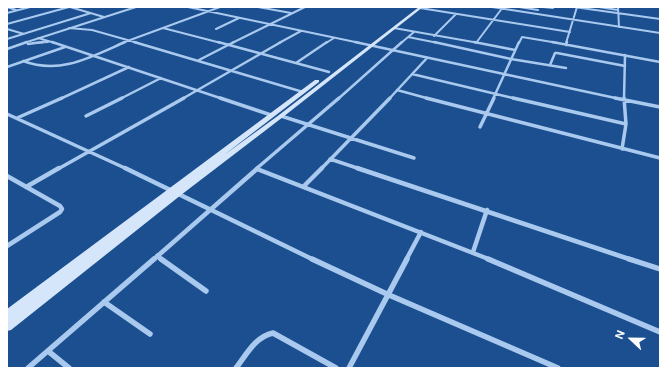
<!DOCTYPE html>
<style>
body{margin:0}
#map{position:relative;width:667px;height:375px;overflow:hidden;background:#1b4f8f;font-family:Inter,sans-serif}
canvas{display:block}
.frame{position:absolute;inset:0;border:8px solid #fff;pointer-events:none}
.north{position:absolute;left:611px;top:319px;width:40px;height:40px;-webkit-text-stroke:3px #1b4f8f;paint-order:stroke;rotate:292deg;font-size:11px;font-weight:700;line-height:16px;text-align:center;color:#fff}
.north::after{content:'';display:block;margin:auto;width:14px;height:18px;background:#fff;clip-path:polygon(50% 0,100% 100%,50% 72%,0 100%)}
</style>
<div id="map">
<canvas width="667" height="375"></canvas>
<div class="frame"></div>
<div class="north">N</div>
</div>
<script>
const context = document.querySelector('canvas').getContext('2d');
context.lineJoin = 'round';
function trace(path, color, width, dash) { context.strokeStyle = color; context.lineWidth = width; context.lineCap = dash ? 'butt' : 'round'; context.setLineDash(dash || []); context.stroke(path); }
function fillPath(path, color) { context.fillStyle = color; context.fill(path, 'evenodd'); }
trace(new Path2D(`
 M 7,7 L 16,10
 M 70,7 L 104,17
 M 188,7 L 360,43
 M 258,7 L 291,13
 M 492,7 L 660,33
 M 519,7 L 538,10
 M 543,7 L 553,8
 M 574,7 L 660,19
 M 599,7 L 618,10
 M 618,7 L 619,27
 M 420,8 L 570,32
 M 7,13 L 30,7
 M 7,24 L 69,7
 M 69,28 L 92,30 L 138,43
 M 163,28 L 221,43
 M 394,28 L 479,43
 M 7,29 L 24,34
 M 216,29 L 239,18
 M 434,36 L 456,14
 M 408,37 L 438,43
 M 38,38 L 55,43
 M 7,39 L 91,13
 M 24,43 L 136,7
 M 33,43 L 48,42
 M 122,43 L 220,7
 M 232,43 L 305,7
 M 279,43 L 301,31
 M 326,43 L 334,38
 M 401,43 L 414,32
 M 476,43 L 503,7
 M 519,43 L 522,37 L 558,43
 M 566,43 L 577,7`), '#a9c9ee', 2);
trace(new Path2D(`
 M 52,42 L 223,99
 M 134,42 L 303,92
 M 218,42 L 329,72
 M 355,42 L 620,99
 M 434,42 L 511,59 L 566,68
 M 474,42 L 515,50
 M 552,42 L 660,62
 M 28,44 L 43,42
 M 566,45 L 567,42
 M 7,49 L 27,42
 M 199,60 L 234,42
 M 23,61 C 60,75 91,57 125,42
 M 296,63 L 327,42
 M 550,65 L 555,53 L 557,53 L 625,66
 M 7,67 L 65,47
 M 412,74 L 517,99
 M 397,90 L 430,99
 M 60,99 L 129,67
 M 120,99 L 161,78
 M 182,99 L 281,42
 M 338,99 L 402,42
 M 389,99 L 427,58
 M 493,99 L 519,42
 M 624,99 L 625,55`), '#a9c9ee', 2.5);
trace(new Path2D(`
 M 220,98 L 271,115
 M 426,98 L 660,158
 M 513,98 L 626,124
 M 615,98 L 660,107
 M 7,114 L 127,169
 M 86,116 L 122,98
 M 281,116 L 414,158
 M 17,118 L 62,98
 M 480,127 L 494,98
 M 622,149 L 626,124 L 624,98
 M 330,159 L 360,169
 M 58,169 L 184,98
 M 256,169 L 339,98
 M 321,169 L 390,98`), '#a9c9ee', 3.5);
trace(new Path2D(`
 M 125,168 L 314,260
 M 357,168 L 632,260
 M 257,169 L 491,260
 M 7,176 L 60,206 L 62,209 L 60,212 L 7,246
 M 304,186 L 322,168
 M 26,187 L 59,168
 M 473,252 L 487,210
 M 157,256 L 162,260
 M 153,260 L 258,168
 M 406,260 L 421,232`), '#a9c9ee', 4.5);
trace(new Path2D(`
 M 161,259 L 206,291
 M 312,259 L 389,295 L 558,368
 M 488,259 L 660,332
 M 629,259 L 660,269
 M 104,302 L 150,334
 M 48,351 L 69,368
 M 28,368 L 154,259
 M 236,368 C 247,354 255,337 273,333 L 336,368
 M 349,368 L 407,259`), '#a9c9ee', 5.5);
fillPath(new Path2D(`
 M 419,7 L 423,7 L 283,117 L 181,195 L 11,330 L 7,331 L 7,309 L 315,80 L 319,80 L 319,82 L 224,155 L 279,115 Z`), '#d6e6fa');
</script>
